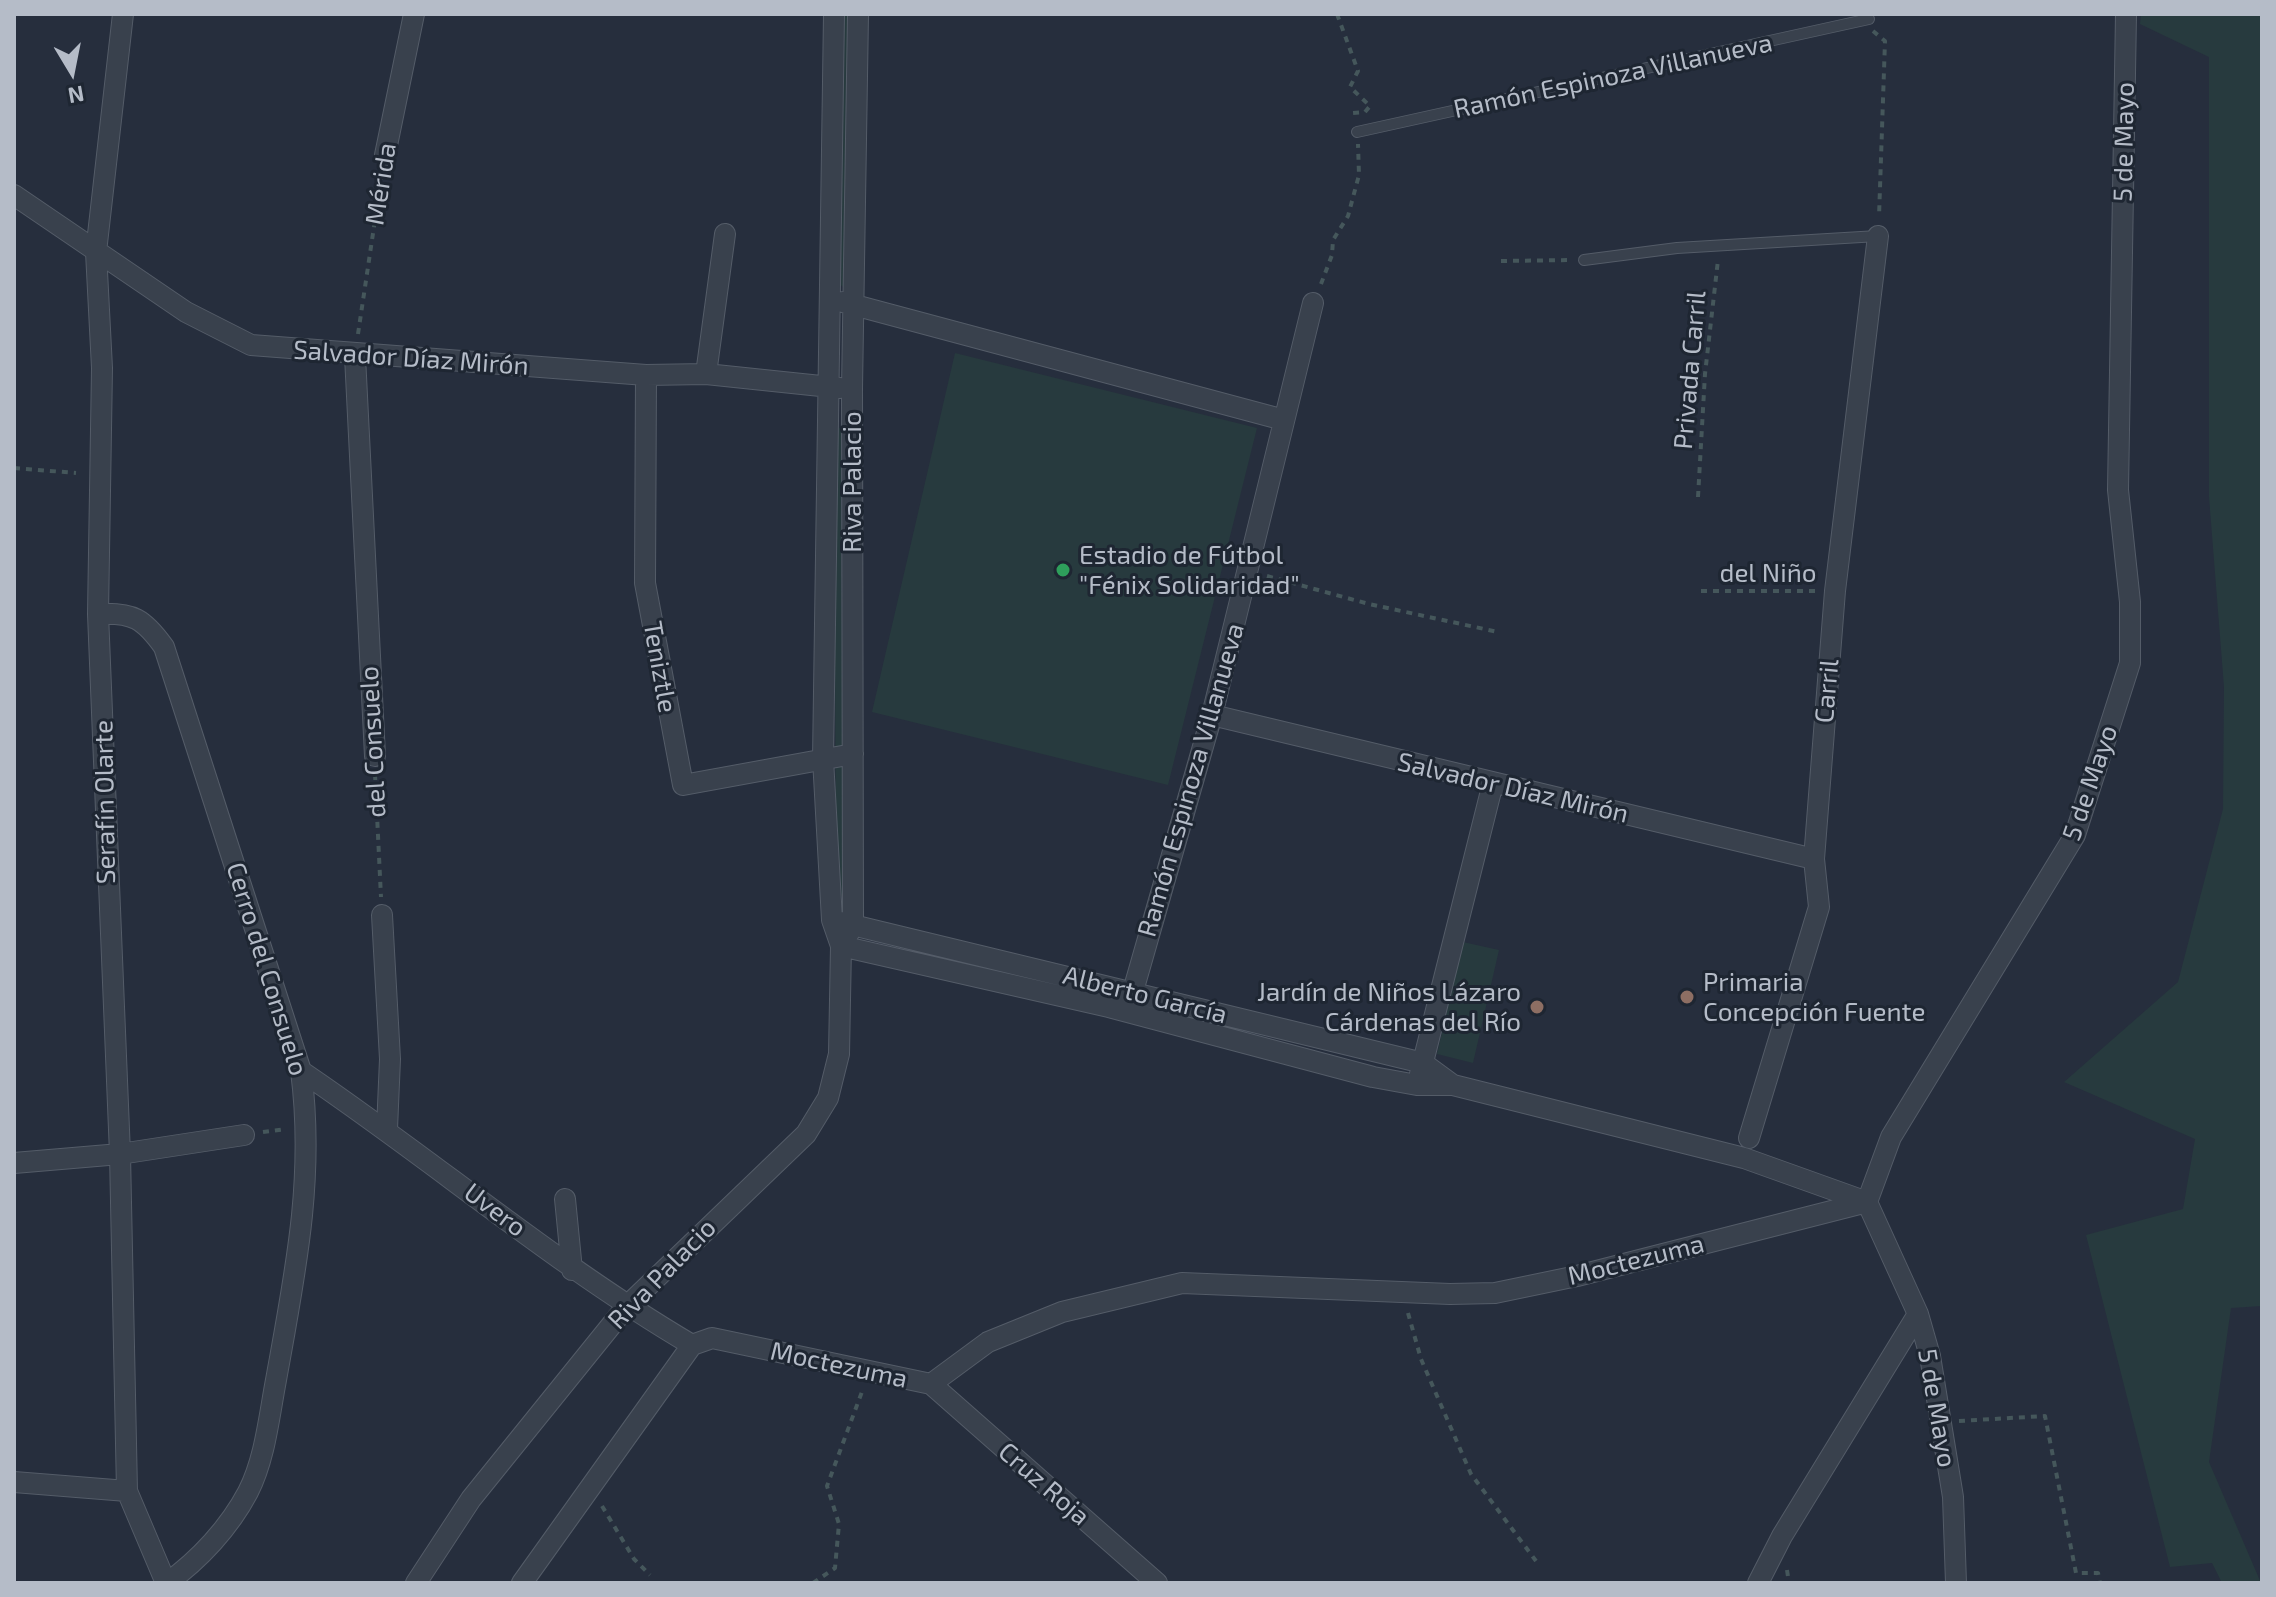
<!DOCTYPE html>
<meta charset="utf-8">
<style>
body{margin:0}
#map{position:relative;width:2276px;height:1597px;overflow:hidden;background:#262e3d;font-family:"Exo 2",sans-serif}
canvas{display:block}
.frame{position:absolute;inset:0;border:16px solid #b5bcc8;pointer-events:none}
.north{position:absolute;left:32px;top:32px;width:80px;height:80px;-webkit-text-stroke:6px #1e2632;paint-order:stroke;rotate:170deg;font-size:22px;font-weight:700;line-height:32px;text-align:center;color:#b5bcc8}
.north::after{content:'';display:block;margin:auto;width:28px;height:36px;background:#b5bcc8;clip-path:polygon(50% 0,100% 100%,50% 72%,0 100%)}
</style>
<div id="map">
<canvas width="2276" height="1597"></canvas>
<div class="frame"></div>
<div class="north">N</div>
</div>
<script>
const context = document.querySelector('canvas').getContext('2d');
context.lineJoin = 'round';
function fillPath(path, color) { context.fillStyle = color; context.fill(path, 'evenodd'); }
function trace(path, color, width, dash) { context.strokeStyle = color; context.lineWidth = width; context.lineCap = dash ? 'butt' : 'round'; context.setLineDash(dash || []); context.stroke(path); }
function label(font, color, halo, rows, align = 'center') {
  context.font = font + ' "Exo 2",sans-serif'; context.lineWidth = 6; context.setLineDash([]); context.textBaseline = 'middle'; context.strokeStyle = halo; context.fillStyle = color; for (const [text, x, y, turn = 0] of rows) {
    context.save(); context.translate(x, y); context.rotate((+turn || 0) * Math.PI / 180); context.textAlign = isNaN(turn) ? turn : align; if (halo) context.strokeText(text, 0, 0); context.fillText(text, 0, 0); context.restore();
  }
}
fillPath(new Path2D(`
 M 841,14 L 847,14 L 847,284 L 843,287 L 840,284 Z
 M 2141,14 L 2262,14 L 2262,1306 L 2231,1308 L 2209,1462 L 2261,1583 L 2222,1583 L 2212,1563 L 2170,1567 L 2086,1235 L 2183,1209 L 2195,1139 L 2064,1082 L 2178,982 L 2223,809 L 2224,687 L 2209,497 L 2209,57 L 2140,24 Z
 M 955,353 L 1257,428 L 1168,785 L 872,712 Z
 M 837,426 L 841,429 L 843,894 L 839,898 L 836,895 L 834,429 Z
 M 1463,942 L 1499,950 L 1473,1063 L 1437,1054 Z`), '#273a3e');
const lane = new Path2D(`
 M 1357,132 L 1869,19
 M 1584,260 L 1677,248 L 1878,236`);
const street = new Path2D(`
 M 123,14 L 96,252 L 102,368 L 98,614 L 120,1154 L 127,1491 L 166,1583
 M 385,155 L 414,14
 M 14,195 L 186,312 L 251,345 L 646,375 L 706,374 L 840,388
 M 843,302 L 1284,420
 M 355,356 L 375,756
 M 706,374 L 725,234
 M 646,375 L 645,583 L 683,785 L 853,754
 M 98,614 C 133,612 144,619 164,647 L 301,1071 C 315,1178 295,1274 276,1380 C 269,1417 265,1459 248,1492 C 229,1528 199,1560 167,1583
 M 1212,715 L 1814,859
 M 382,915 L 390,1059 L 387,1129
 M 840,922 L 1423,1063 L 1453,1085
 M 841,946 L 1109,1007 L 1373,1077 L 1417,1085 L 1453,1085 L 1744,1158 L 1867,1202
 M 841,946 L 853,926 L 852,389 L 858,14
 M 1127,1012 L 1212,715 L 1313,303
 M 301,1071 C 433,1160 554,1264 692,1345
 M 1420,1074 L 1493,783
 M 1749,1138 L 1819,907 L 1814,859 L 1835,591 L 1878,236
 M 14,1163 L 120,1154 L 244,1135
 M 565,1199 L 572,1270
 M 931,1384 L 1157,1583
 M 14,1482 L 127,1491
 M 416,1583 L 471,1499 L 626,1307 L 806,1134 L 828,1098 L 839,1054 L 841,946 L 832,920 L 823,759 L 834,14
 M 522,1583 L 692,1345 L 712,1338 L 931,1384 L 988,1342 L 1062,1312 L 1182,1283 L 1450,1294 L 1495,1293 L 1577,1276 L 1867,1202
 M 1758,1583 L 1782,1536 L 1918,1314
 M 1956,1583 L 1953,1497 L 1930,1356 L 1918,1314 L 1867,1202 L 1891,1137 L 2075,835 L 2130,663 L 2130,602 L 2118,490 L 2126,14`);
trace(lane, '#545c68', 12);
trace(street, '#545c68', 22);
trace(new Path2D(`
 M 1337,14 L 1358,71 L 1350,87 L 1370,106 L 1365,112 L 1353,113 L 1354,116
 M 1873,31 L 1885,41 L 1879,217
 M 1501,261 L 1571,260
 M 1321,284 L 1332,255 L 1333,240 L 1348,216 L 1359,175 L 1358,144
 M 358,334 L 382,173
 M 14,468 L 76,473
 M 1698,497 L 1705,374 L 1718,260
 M 1267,576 L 1369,604 L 1498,632
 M 1701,591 L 1815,591
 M 375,774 L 381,897
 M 263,1132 L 286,1129
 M 1408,1313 L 1421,1359 L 1471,1474 L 1536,1561
 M 1959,1421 L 2045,1416 L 2076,1573 L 2098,1573 L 2100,1583
 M 602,1506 L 634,1559 L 650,1575
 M 1787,1570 L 1789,1583
 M 813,1583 L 835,1568 L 839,1524 L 827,1486 L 863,1389`), '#45575b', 4, [6, 6]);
trace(lane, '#39414d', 10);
trace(street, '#39414d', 20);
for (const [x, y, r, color] of [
 [1063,570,8,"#2e9e5b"],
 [1687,997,8,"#8d6e63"],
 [1537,1007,8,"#8d6e63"]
]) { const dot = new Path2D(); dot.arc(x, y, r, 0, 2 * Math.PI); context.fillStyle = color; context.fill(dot); trace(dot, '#1e2632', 3); }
label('26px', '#b5bcc8', '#1e2632', [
 ["Ramón Espinoza Villanueva",1613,76,-12],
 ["5 de Mayo",2124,142,-89],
 ["Mérida",381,184,-81],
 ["Salvador Díaz Mirón",411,358,4],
 ["Privada Carril",1690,370,-85],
 ["Riva Palacio",852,482,-90],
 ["del Niño",1768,573],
 ["Teniztle",660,667,80],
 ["Carril",1827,691,-85],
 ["del Consuelo",373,742,-93],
 ["Ramón Espinoza Villanueva",1191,780,-74],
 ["5 de Mayo",2090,783,-71],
 ["Salvador Díaz Mirón",1513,788,13],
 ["Serafín Olarte",105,802,-91],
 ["Cerro del Consuelo",267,969,73],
 ["Alberto García",1145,995,14],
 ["Uvero",495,1210,37],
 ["Moctezuma",1636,1260,-14],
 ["Riva Palacio",662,1274,-46],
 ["Moctezuma",839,1365,12],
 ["5 de Mayo",1937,1408,80],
 ["Cruz Roja",1044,1484,41]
]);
label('26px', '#b5bcc8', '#1e2632', [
 ["Estadio de Fútbol",1079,555],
 ["\"Fénix Solidaridad\"",1079,585],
 ["Primaria",1703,982],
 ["Concepción Fuente",1703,1012],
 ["Jardín de Niños Lázaro",1521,992,"right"],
 ["Cárdenas del Río",1521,1022,"right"]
], 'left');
</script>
